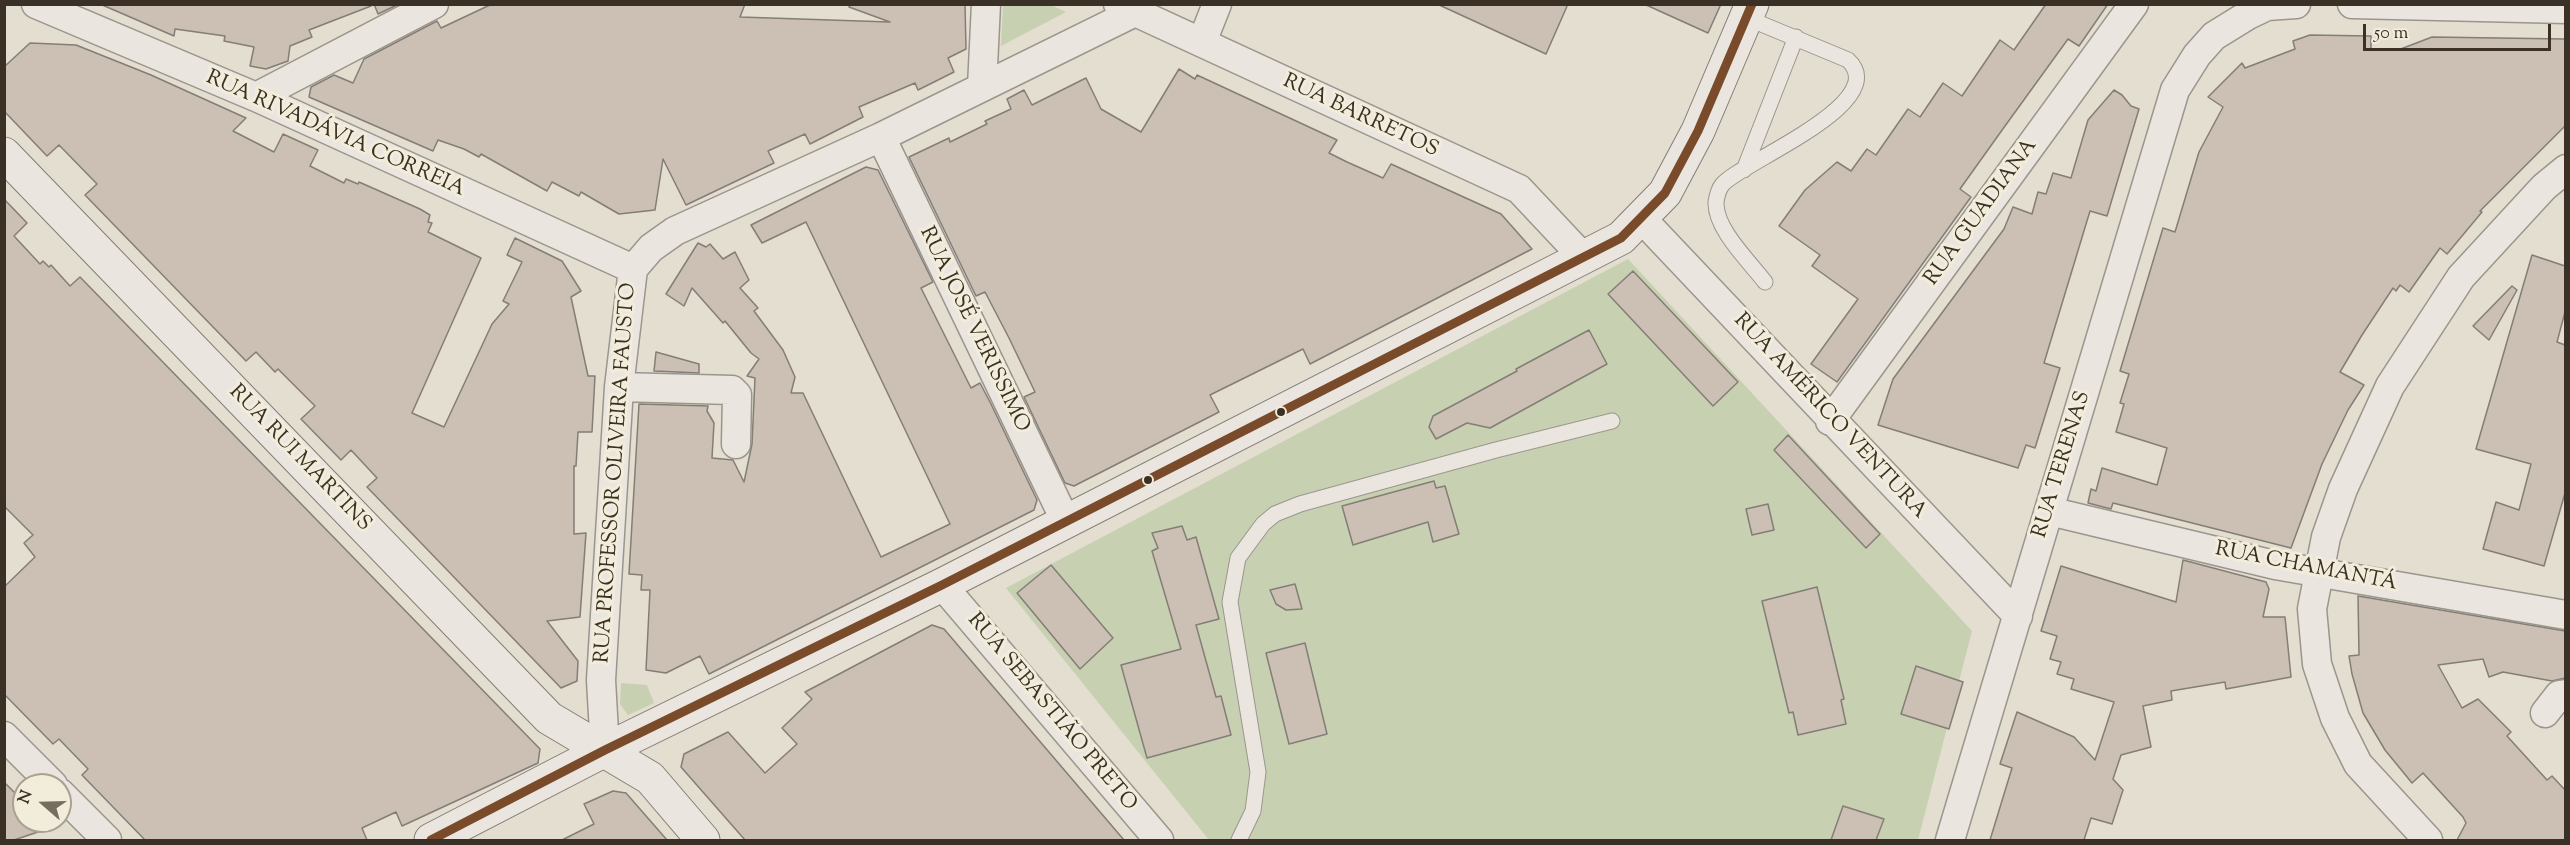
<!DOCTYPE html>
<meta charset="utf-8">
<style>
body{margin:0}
#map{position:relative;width:2570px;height:845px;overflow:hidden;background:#e3ded0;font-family:"Sorts Mill Goudy",serif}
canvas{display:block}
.frame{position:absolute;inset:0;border:6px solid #3b3025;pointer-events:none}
.north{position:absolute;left:12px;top:773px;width:60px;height:60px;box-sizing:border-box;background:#f2ecdb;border:2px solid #a9a192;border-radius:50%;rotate:290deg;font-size:16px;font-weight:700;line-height:24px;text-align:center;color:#3b3025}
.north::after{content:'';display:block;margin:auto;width:21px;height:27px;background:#766d61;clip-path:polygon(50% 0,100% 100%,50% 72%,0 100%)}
.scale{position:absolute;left:2363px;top:24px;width:188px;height:27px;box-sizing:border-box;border:3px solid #3b3025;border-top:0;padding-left:8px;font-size:18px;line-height:21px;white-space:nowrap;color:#3b3025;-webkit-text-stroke:4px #f2ecdb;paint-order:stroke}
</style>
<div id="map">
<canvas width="2570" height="845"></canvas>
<div class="frame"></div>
<div class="north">N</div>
<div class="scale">50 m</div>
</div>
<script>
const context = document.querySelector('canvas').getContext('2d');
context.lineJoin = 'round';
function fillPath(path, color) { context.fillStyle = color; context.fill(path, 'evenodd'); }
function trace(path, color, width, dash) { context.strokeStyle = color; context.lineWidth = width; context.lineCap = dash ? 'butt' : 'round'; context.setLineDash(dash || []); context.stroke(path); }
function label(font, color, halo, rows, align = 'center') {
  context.font = font + ' "Sorts Mill Goudy",serif'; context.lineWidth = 6; context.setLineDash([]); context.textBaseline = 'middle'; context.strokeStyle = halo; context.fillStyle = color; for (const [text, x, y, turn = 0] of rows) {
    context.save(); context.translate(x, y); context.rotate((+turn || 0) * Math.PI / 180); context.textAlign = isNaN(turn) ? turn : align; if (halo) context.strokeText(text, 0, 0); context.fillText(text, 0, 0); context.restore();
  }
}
fillPath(new Path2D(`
 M 1003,5 L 1051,5 L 1066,12 L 1001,46 Z
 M 1628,259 L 1972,631 L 1918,840 L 1209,840 L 1006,588 Z
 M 621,683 L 647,685 L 654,703 L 628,715 L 620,704 Z`), '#c8d0b2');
const building = new Path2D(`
 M 100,4 L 370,4 L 371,6 L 309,30 L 312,37 L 290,46 L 288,61 L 266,69 L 250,66 L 254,47 L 224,41 L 225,36 L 175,29 L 174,36 Z
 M 374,4 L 397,4 L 397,5 L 378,14 Z
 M 492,4 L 745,4 L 740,17 L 890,22 L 849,7 L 850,4 L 965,4 L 966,49 L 948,58 L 954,72 L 918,90 L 915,83 L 859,107 L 863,117 L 810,144 L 805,134 L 768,151 L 774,163 L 686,205 L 663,159 L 655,210 L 619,214 L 581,192 L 579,196 L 552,182 L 547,191 L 481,154 L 479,157 L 464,149 L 438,140 L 433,151 L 309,97 L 311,87 L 334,75 L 353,83 L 364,59 L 437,21 L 441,28 Z
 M 1437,4 L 1568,4 L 1546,54 Z
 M 1644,4 L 1721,4 L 1708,33 Z
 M 2046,4 L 2108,4 L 2079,46 L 2068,39 L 2005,126 L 1960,189 L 1971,197 L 1837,382 L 1811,364 L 1858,299 L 1812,266 L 1820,255 L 1779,226 L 1805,190 L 1837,162 L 1851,171 L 1867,149 L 1876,155 L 1908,109 L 1920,117 L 1943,83 L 1962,96 L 2000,40 L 2014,50 Z
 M 2310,35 L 2371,36 L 2371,50 L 2398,50 L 2432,37 L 2565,39 L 2565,126 L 2480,211 L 2482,212 L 2447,254 L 2440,248 L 2409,292 L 2400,285 L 2396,291 L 2393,288 L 2362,335 L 2340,372 L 2364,385 L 2348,410 L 2322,464 L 2291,548 L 2113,503 L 2111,509 L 2088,503 L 2091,489 L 2096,491 L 2102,468 L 2157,485 L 2167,448 L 2116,432 L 2124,404 L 2120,403 L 2129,374 L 2120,371 L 2163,228 L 2175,232 L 2199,152 L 2223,107 L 2208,97 L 2242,63 L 2245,68 L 2295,49 L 2293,41 Z
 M 30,43 L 76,45 L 151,75 L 246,118 L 233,131 L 274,152 L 283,134 L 318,150 L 310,166 L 344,183 L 346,179 L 358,184 L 359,182 L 420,209 L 430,215 L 428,222 L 432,223 L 428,232 L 481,258 L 412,413 L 444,427 L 492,324 L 509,304 L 503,301 L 522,262 L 507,255 L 515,238 L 562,261 L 581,291 L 571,297 L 588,376 L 595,376 L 592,432 L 578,432 L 576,466 L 574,466 L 574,534 L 586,533 L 580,617 L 547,621 L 578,661 L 577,681 L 561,688 L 367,487 L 377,478 L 351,450 L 341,460 L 301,419 L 315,406 L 278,369 L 275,372 L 256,352 L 246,361 L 85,195 L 97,184 L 59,145 L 47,156 L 4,111 L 4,67 Z
 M 1179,69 L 1195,79 L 1197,75 L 1337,140 L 1329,153 L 1347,162 L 1383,178 L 1391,164 L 1501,214 L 1532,249 L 1310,364 L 1303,349 L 1210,395 L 1219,412 L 1074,486 L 1065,483 L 1024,397 L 1035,392 L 1009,338 L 985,292 L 976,296 L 909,157 L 949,138 L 950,142 L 987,124 L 985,121 L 1011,109 L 1007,99 L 1024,90 L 1032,105 L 1086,78 L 1101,109 L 1141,132 Z
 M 2114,90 L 2122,95 L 2131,106 L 2139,109 L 2107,216 L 2090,211 L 2044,363 L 2060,368 L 2035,448 L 2026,445 L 2018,468 L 1878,425 L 1893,379 L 2004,229 L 2013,207 L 2032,214 L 2038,192 L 2046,194 L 2053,173 L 2071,178 L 2088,120 Z
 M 866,167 L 878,170 L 933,282 L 921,288 L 971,388 L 980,383 L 991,404 L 1037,500 L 1034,510 L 709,674 L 700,656 L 666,673 L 646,670 L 650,590 L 641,590 L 642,575 L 629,574 L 639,404 L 708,406 L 707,411 L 714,423 L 712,458 L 733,460 L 744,482 L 752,444 L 755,378 L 747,376 L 759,359 L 751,353 L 725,321 L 723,323 L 692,288 L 684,306 L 666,294 L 698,243 L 706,247 L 710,244 L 723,259 L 735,252 L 749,280 L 740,288 L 758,308 L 754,311 L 783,350 L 795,377 L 791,393 L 803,393 L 881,557 L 950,524 L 806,222 L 762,243 L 751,225 Z
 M 4,199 L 27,223 L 14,236 L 40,264 L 43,261 L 49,267 L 51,265 L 70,286 L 80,277 L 540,749 L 538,763 L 402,826 L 396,812 L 362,828 L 367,840 L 145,840 L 82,775 L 88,769 L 59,739 L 53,744 L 4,694 L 4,587 L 35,557 L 24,543 L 33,535 L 4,506 Z
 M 2532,255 L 2565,266 L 2565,312 L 2557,342 L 2565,345 L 2565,493 L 2544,566 L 2483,549 L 2496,502 L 2519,510 L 2531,464 L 2476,449 Z
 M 1633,271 L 1738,382 L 1713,406 L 1608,294 Z
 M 2512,286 L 2517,290 L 2489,340 L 2473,326 Z
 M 1589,330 L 1607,364 L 1490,428 L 1467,423 L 1436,439 L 1429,427 L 1433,416 L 1517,371 L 1516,369 Z
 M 656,352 L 699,364 L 699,373 L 654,371 Z
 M 1788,435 L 1880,534 L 1866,548 L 1774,450 Z
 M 1434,481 L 1436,488 L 1445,486 L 1459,534 L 1433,542 L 1428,522 L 1353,545 L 1342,506 Z
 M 1768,504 L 1774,530 L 1752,535 L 1746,509 Z
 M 1182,526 L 1187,540 L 1196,537 L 1219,619 L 1196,625 L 1216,697 L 1221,696 L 1231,735 L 1147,758 L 1121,665 L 1181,649 L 1152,551 L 1158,548 L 1152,533 Z
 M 2183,560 L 2266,582 L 2269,589 L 2263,617 L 2285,617 L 2291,677 L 2226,689 L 2225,682 L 2171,691 L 2172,700 L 2143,706 L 2151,747 L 2121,755 L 2113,779 L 2123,790 L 2112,824 L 2091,818 L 2084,840 L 1990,840 L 2012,768 L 2000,764 L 2017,712 L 2074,737 L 2095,760 L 2114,702 L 2071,689 L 2074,679 L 2057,674 L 2061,662 L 2050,659 L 2057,636 L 2041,631 L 2061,566 L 2176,602 Z
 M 1051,565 L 1113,638 L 1080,669 L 1017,593 Z
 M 1295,584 L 1302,609 L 1286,610 L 1276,604 L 1270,590 Z
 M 1817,587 L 1844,699 L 1841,700 L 1846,724 L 1798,735 L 1793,712 L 1789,713 L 1762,601 Z
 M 2358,596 L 2565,631 L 2565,678 L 2552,681 L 2503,672 L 2489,677 L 2483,659 L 2438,665 L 2462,708 L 2478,699 L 2511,732 L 2507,736 L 2547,780 L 2552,776 L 2565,790 L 2565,840 L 2457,840 L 2466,823 L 2463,817 L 2423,773 L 2412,783 L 2385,750 L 2363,713 L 2352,674 L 2349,656 L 2359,655 Z
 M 932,625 L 944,629 L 1124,840 L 745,840 L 681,767 L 684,754 L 728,732 L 765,773 L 797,744 L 782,728 L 812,699 L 805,692 Z
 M 1305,643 L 1327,734 L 1289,744 L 1266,653 Z
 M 1916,666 L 1963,682 L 1949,729 L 1901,714 Z
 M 4,782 L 24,802 L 24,821 L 43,821 L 50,828 L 14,840 L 4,840 Z
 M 613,791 L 626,793 L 667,840 L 562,840 L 594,824 L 584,804 Z
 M 1843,806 L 1884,819 L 1876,840 L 1831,840 Z`);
fillPath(building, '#ccbfb4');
trace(building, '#837e76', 1.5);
const lane = new Path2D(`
 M 1747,18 L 1848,60 C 1894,103 1739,163 1722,185 C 1718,190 1717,196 1716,202 C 1715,229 1749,261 1765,282
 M 1744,170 L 1796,37
 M 1239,840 L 1253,811 L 1258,772 L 1230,602 L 1238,558 L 1263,524 L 1275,514 L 1300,504 L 1496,450 L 1612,421`);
const street = new Path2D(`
 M 36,4 L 256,97 L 633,269
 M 1118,4 L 1519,189 L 1582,256
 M 2352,4 L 2566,9
 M 1202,42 L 1217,4
 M 982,87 L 986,4
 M 256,97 L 434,4
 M 881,137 L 1066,522
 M 1641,218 L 2018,616
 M 619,387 L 732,390 L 737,395 L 736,444
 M 1830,421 L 2134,4
 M 2049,511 L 2275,565 L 2566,615
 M 942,585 L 1159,840
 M 2545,713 L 2559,695 L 2566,694
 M 4,736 L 53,785
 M 605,750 L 601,680 L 619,387 L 633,269 L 651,248 L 675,231 L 881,137 L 1135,12
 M 60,793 L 107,840
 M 1950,840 L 2175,90 L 2197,55 L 2214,36 L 2248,15 L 2267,6 L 2296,4
 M 2428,840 L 2358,764 L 2335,718 L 2317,664 L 2312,609 L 2326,537 L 2343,489 L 2390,386 L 2461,277 L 2544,187 L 2566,169`);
const secondary = new Path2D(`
 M 4,154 L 549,718 L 650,778 L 703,840
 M 431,840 L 605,750 L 942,585 L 1621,238 L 1665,193 L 1698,131 L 1752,4`);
trace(lane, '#9a968d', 17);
trace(street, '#9a968d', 31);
trace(secondary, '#837e76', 35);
trace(lane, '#eae6df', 15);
trace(street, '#eae6df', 28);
trace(secondary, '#eae6df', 33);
trace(new Path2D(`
 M 431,840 L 605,750 L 942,585 L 1621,238 L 1665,193 L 1698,131 L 1752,4`), '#7a4b2a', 9);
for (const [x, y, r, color] of [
 [1281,412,5,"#3b3025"],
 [1148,480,5,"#3b3025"]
]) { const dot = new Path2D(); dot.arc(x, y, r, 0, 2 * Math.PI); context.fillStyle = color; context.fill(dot); trace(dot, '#f2ecdb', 2); }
label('21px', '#3b3025', '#f2ecdb', [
 ["RUA BARRETOS",1360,117,25],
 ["RUA RIVADÁVIA CORREIA",335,135,24],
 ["RUA GUADIANA",1982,213,-54],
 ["RUA JOSÉ VERISSIMO",973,330,64],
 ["RUA AMÉRICO VENTURA",1829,417,47],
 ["RUA RUI MARTINS",299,459,46],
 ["RUA TERENAS",2063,465,-73],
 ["RUA PROFESSOR OLIVEIRA FAUSTO",617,473,-86],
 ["RUA CHAMANTÁ",2306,568,11],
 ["RUA SEBASTIÃO PRETO",1051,713,50]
]);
</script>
